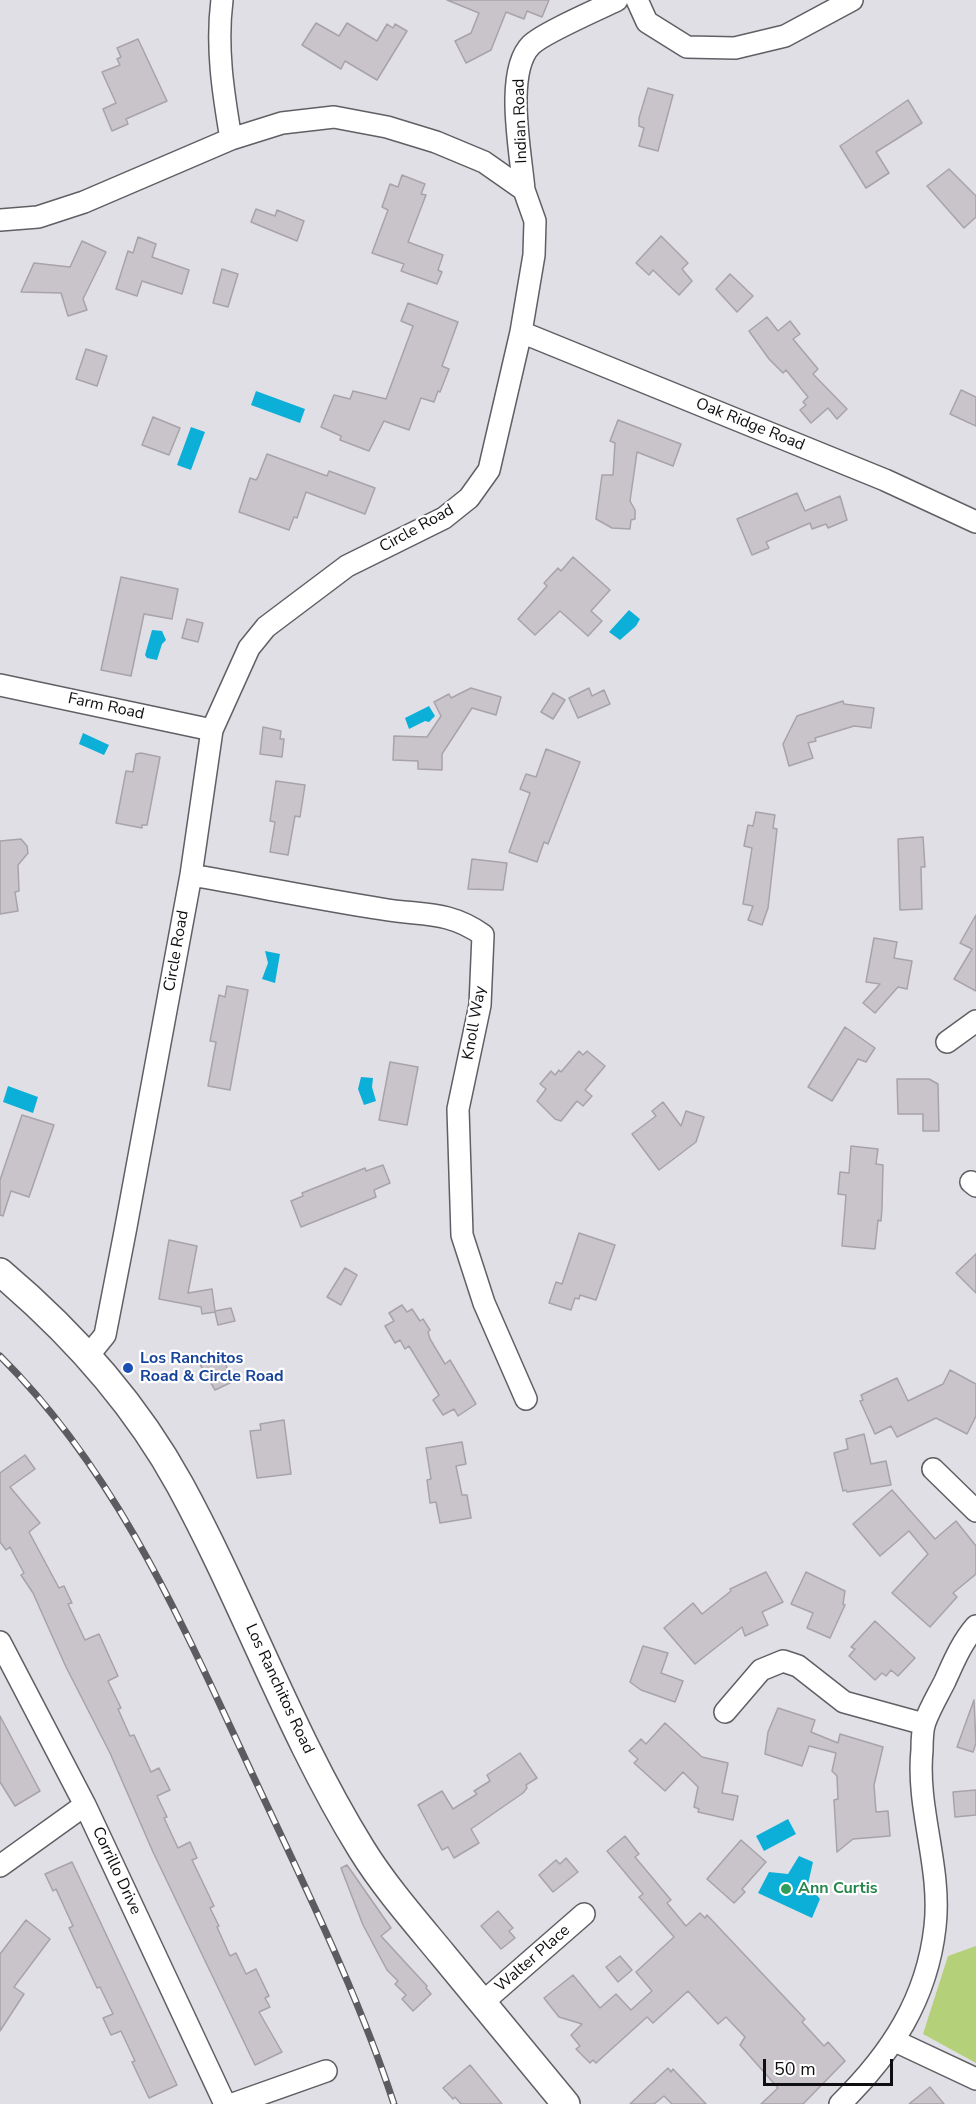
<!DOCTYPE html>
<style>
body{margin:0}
#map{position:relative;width:976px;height:2104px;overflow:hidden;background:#e1dfe6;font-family:"Nunito Sans",sans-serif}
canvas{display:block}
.scale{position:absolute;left:763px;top:2059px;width:130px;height:27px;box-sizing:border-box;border:3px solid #0f0f11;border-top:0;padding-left:8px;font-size:18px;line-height:21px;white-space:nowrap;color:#0f0f11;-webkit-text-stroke:4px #fff;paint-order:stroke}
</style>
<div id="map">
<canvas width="976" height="2104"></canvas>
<div class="scale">50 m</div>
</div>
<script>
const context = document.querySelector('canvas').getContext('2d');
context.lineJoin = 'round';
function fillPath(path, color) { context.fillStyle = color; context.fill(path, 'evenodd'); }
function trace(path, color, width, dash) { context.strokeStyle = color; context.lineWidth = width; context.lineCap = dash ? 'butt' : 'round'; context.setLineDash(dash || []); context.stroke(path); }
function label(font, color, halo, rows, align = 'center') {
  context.font = font + ' "Nunito Sans",sans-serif'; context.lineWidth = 4.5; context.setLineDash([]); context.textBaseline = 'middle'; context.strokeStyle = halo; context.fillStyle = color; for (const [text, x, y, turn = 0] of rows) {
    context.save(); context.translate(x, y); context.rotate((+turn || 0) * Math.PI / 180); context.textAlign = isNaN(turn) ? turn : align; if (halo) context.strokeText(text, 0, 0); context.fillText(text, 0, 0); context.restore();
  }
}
fillPath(new Path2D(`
 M 976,1946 L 976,2063 L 923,2034 L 948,1956 Z`), '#b4d079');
fillPath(new Path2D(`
 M 256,391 L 305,409 L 300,423 L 251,405 Z
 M 191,427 L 205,432 L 191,470 L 177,465 Z
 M 629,610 L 640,619 L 636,626 L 620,640 L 609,632 Z
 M 152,630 L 162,631 L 166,640 L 162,644 L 157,660 L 147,658 L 145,655 Z
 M 429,706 L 435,716 L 429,722 L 425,721 L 409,729 L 405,718 Z
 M 83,733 L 109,745 L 104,755 L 79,744 Z
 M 265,951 L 280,954 L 275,983 L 262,979 L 268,963 Z
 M 361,1077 L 373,1078 L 372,1087 L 376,1101 L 364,1105 L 358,1089 Z
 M 8,1086 L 38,1097 L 33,1113 L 3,1102 Z
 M 788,1819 L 796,1834 L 764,1851 L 756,1836 Z
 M 799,1856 L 813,1862 L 808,1884 L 820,1899 L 812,1918 L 758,1893 L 769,1872 L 788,1874 Z`), '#0bafd7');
const building = new Path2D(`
 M 447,0 L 549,0 L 542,17 L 527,11 L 524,19 L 506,12 L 491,50 L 466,63 L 455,41 L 471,33 L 479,13 Z
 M 316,23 L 339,36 L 347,23 L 377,41 L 387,24 L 393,28 L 395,24 L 407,31 L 377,80 L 345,61 L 341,69 L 302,45 Z
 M 138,39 L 167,101 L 126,119 L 128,124 L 112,131 L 103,109 L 116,103 L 102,72 L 120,65 L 117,59 L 121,57 L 117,48 Z
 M 648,88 L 673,95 L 658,151 L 639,146 L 644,128 L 639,126 L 639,118 Z
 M 908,100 L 922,123 L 876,152 L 889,173 L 866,188 L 840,146 Z
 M 949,169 L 976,196 L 976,217 L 964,228 L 927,186 Z
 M 402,175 L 425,184 L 421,194 L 426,195 L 408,242 L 443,255 L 438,270 L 442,272 L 437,284 L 401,271 L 404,264 L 372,253 L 388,210 L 382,207 L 390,184 L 398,187 Z
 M 256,209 L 275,216 L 277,210 L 304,221 L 297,241 L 251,222 Z
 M 661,236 L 688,263 L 682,269 L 692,281 L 679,295 L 653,270 L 649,275 L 636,263 Z
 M 138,237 L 156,244 L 152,257 L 189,270 L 182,294 L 142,281 L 137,296 L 116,289 L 128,251 L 133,253 Z
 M 82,241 L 106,252 L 83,299 L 87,310 L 68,316 L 61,293 L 21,292 L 34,263 L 70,267 Z
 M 222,269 L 238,274 L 228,307 L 213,303 Z
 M 730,274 L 753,296 L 737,312 L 716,289 Z
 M 408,303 L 458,322 L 442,366 L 449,369 L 440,392 L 438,391 L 434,402 L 421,398 L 409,430 L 384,421 L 369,451 L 340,440 L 341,436 L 321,427 L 334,395 L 350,399 L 353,391 L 386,399 L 413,326 L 401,321 Z
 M 767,317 L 778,331 L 790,321 L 800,334 L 793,339 L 818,369 L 813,374 L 847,409 L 837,419 L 828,408 L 811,423 L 800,410 L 806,405 L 803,402 L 808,397 L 786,370 L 783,373 L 769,359 L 749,331 Z
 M 86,349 L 107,356 L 97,386 L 76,379 Z
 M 961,390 L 976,397 L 976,426 L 950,414 Z
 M 153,417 L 180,428 L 169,455 L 142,445 Z
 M 618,420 L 681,444 L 673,466 L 637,452 L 630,501 L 635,510 L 635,519 L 631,520 L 630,529 L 612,528 L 596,519 L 602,475 L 613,475 L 615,443 L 610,441 Z
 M 267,454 L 327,476 L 329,471 L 375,488 L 365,514 L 306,492 L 297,518 L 294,517 L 289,530 L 239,512 L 250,478 L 256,480 L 258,477 Z
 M 797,493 L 805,511 L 840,496 L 847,520 L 828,528 L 826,524 L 812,529 L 810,523 L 766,542 L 769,548 L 752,555 L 737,519 Z
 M 573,557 L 610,590 L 591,611 L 602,621 L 588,636 L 560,611 L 535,635 L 518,619 L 547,586 L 544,583 L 558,568 L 561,571 Z
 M 121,577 L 178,589 L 172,619 L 144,614 L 131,676 L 101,670 Z
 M 187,619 L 203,623 L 198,642 L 182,638 Z
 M 471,688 L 501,697 L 496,715 L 472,708 L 442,754 L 442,770 L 418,769 L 418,761 L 393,760 L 394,736 L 427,737 L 441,716 L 434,702 L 449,694 L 451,698 Z
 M 589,688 L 592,696 L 604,690 L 610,704 L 578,718 L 569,698 Z
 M 553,693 L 565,700 L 553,719 L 541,712 Z
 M 843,701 L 844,704 L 874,708 L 871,728 L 854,726 L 815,738 L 816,741 L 808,743 L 813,758 L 789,766 L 783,744 L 797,716 Z
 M 263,727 L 281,731 L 280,739 L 284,739 L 282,757 L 260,754 Z
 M 546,749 L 580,762 L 548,844 L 544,842 L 537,862 L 509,852 L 530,793 L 520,789 L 526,774 L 536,777 Z
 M 141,753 L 160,757 L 147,825 L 142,825 L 142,828 L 116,823 L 126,771 L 133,772 L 136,754 Z
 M 276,781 L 305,785 L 300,817 L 295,816 L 288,855 L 270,852 L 275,822 L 270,821 Z
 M 756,812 L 775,815 L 773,828 L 777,829 L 768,908 L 762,925 L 748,920 L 753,906 L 743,904 L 752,848 L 744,846 L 748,825 L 753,826 Z
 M 923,837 L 925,867 L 921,867 L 922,909 L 900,910 L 898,839 Z
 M 21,839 L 27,846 L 28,853 L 18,865 L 19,891 L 15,892 L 18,911 L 0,914 L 0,841 Z
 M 472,859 L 507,863 L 503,890 L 468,889 Z
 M 976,915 L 976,991 L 954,979 L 972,949 L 960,943 Z
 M 874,938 L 897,942 L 894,958 L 912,961 L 907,989 L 898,987 L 875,1013 L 863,1003 L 880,984 L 866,982 Z
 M 227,986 L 248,990 L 230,1090 L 208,1086 L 216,1042 L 210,1041 L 219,995 L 225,997 Z
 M 845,1027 L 875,1048 L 866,1062 L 858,1059 L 832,1101 L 808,1087 Z
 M 579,1051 L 583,1055 L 587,1051 L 605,1066 L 585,1090 L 592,1096 L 583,1106 L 577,1101 L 561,1121 L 555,1119 L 537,1101 L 546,1089 L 540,1084 L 551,1071 L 555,1075 L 559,1070 L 561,1072 Z
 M 390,1062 L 418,1067 L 407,1125 L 379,1120 Z
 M 897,1079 L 929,1079 L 938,1084 L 939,1131 L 923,1131 L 923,1114 L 898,1114 Z
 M 663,1102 L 681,1126 L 686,1111 L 704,1117 L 696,1142 L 659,1170 L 632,1134 L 656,1116 L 652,1111 Z
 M 22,1115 L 54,1125 L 29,1197 L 11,1191 L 3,1216 L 0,1215 L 0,1180 Z
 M 851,1146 L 878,1149 L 876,1164 L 883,1165 L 882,1208 L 881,1221 L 878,1220 L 875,1249 L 842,1246 L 846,1195 L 838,1194 L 840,1172 L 849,1173 Z
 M 383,1165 L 390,1183 L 374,1190 L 376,1197 L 301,1227 L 291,1201 L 303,1196 L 302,1193 L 365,1168 L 366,1171 Z
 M 579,1233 L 615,1245 L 596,1300 L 580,1295 L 579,1299 L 575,1298 L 571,1310 L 549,1303 L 556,1282 L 562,1284 Z
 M 169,1240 L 197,1246 L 188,1293 L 212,1289 L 215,1311 L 231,1308 L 235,1321 L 218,1325 L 215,1312 L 202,1314 L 201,1307 L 159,1299 Z
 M 976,1254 L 976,1293 L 956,1273 Z
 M 345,1268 L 357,1275 L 341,1305 L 327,1297 Z
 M 402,1305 L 407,1312 L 412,1309 L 420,1321 L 423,1319 L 430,1330 L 428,1332 L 430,1339 L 445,1364 L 450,1360 L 476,1404 L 458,1416 L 454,1409 L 443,1415 L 433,1400 L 439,1395 L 409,1346 L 405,1349 L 400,1340 L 395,1343 L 385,1326 L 394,1321 L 389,1313 Z
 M 222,1354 L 232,1382 L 215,1390 L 198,1361 Z
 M 950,1370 L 976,1384 L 976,1416 L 967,1434 L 936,1418 L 897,1437 L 891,1426 L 875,1434 L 860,1401 L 863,1400 L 861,1395 L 897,1378 L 908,1401 L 943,1384 Z
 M 284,1420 L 291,1474 L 257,1478 L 250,1431 L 261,1430 L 260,1424 Z
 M 864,1434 L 871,1464 L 886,1461 L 891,1485 L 847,1492 L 846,1490 L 843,1491 L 834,1453 L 848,1449 L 846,1439 Z
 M 462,1442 L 466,1464 L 456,1466 L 462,1495 L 467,1495 L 471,1518 L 440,1523 L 436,1502 L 430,1503 L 427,1480 L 431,1479 L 426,1448 Z
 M 25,1455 L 35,1469 L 10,1487 L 40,1523 L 29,1532 L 59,1588 L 64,1586 L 72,1603 L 68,1604 L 85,1640 L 99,1634 L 118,1676 L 108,1681 L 121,1708 L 118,1709 L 130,1736 L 134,1735 L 151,1772 L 159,1768 L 170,1790 L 157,1796 L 167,1817 L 164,1818 L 178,1848 L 190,1842 L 197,1858 L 192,1860 L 214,1906 L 210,1908 L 219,1926 L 217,1927 L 230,1956 L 236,1953 L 246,1974 L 256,1969 L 269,1996 L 265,1998 L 270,2007 L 259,2012 L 282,2052 L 255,2065 L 153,1852 L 110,1753 L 66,1667 L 33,1593 L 21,1575 L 24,1573 L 10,1547 L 6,1550 L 0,1542 L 0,1473 Z
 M 892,1490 L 935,1539 L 956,1521 L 976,1546 L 976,1574 L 953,1593 L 957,1597 L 930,1627 L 892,1593 L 928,1554 L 909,1531 L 880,1556 L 853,1524 Z
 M 766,1572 L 783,1602 L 762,1612 L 768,1625 L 745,1636 L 742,1627 L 695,1664 L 664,1628 L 693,1603 L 702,1614 L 731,1591 L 730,1589 Z
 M 806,1572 L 845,1591 L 843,1604 L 845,1605 L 830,1638 L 807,1628 L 813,1613 L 791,1604 Z
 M 875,1621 L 915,1658 L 898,1676 L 891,1670 L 886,1676 L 882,1673 L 875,1680 L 849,1656 L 855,1649 L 851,1647 Z
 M 643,1646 L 668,1653 L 661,1673 L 683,1681 L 675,1702 L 641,1690 L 630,1682 Z
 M 974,1700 L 976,1743 L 973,1752 L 957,1747 Z
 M 778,1708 L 815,1720 L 811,1732 L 838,1743 L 840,1734 L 883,1747 L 874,1785 L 876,1812 L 888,1811 L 890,1836 L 853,1839 L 837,1852 L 834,1800 L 838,1799 L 837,1776 L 832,1771 L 836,1753 L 809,1746 L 802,1766 L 765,1754 L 768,1732 Z
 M 0,1716 L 40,1791 L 15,1806 L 0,1782 Z
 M 665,1723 L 702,1757 L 728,1763 L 722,1793 L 738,1796 L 733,1820 L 698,1812 L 699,1809 L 694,1807 L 698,1787 L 683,1772 L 665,1791 L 634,1763 L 638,1759 L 629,1751 L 641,1739 L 646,1744 Z
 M 520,1753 L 537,1778 L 526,1785 L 527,1788 L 523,1793 L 471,1829 L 479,1843 L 454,1858 L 448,1847 L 442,1850 L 418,1805 L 442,1791 L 453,1809 L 477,1794 L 474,1791 L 490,1781 L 487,1775 Z
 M 976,1790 L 976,1815 L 955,1817 L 953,1792 Z
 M 625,1836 L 639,1854 L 635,1857 L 671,1900 L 667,1903 L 686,1926 L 700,1913 L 705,1918 L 707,1915 L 790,2003 L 805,2019 L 802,2022 L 824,2046 L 828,2042 L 845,2061 L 803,2104 L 761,2104 L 778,2088 L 740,2045 L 745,2037 L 726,2017 L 718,2024 L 688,1991 L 653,2023 L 647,2017 L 596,2063 L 593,2060 L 590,2063 L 576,2049 L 580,2046 L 571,2035 L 582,2024 L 559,2017 L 544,1998 L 573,1975 L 600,2008 L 616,1994 L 631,2010 L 652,1991 L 636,1972 L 674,1937 L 639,1897 L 643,1894 L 607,1851 Z
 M 741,1840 L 766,1862 L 742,1889 L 745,1892 L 734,1903 L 707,1879 Z
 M 566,1858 L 578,1872 L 553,1892 L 539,1875 L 556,1860 L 560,1864 Z
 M 72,1862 L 177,2085 L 149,2098 L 132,2062 L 135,2061 L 121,2031 L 111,2035 L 103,2018 L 113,2014 L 100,1987 L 97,1988 L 69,1928 L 73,1926 L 56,1889 L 53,1891 L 45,1874 Z
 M 347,1865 L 391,1928 L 381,1936 L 427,1986 L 426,1988 L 431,1994 L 413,2011 L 402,1999 L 406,1995 L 395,1984 L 398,1981 L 387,1970 L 363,1925 L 341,1868 Z
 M 498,1911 L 513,1928 L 509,1931 L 515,1938 L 501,1949 L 481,1926 Z
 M 26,1920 L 50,1939 L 14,1987 L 24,1994 L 0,2031 L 0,1954 Z
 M 620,1956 L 632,1970 L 618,1982 L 606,1967 Z
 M 470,2065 L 502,2104 L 461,2104 L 455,2097 L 453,2099 L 443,2088 Z
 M 668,2068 L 671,2072 L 673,2069 L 706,2104 L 672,2104 L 664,2096 L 654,2104 L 630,2104 Z
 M 930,2087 L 944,2104 L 909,2104 Z`);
fillPath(building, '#c9c4ca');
trace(building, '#a7a3a9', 1.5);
const minor = new Path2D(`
 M 222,0 C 216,47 223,92 231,139
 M 637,0 L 647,22 L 687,47 L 735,48 L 785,36 L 852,0
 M 524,190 C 521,154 504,72 531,45 C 543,33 599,9 617,0
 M 0,220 L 38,217 L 84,202 L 231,139 L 282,123 L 334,117 L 387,127 L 436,142 L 484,162 L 524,190 L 535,221 L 534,255 L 521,332 L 489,470 L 469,498 L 444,518 L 347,566 L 266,627 L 249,648 L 212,730 L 191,875 L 125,1232 L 105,1335 L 88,1356
 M 521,332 L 885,480 L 976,522
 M 0,685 L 212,730
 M 191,875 C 255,886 318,899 382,909 C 422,916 448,910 483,935 L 480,1005 L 458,1109 L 462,1235 L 484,1303 L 526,1399
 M 947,1042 L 976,1021
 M 971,1182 L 976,1186
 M 933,1469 L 976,1511
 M 0,1642 L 85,1805 L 225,2104
 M 725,1712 L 761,1670 L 783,1661 L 798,1666 L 844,1702 L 924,1724
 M 0,1866 L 85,1805
 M 482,2003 L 584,1914
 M 895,2041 L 976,2079
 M 233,2104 L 326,2071
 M 840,2104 C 891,2054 927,1999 935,1927 C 942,1867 916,1809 922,1750 C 922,1741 922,1730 925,1722 C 930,1708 938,1695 945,1681 C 954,1661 962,1642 976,1626`);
const major = new Path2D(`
 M 0,1272 C 71,1332 135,1403 180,1485 C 245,1604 290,1734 362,1850 C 385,1887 415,1921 443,1955 C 484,2005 525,2054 566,2104`);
trace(minor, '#605f64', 24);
trace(major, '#605f64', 30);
trace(minor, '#fff', 21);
trace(major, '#fff', 27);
const rail = new Path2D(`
 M 0,1356 C 121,1476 186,1633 257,1784 C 306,1889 358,1994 394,2104`);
trace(rail, '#5c5b5f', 7);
trace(rail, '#fff', 4.5, [14]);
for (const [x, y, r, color] of [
 [128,1368,6,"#1a4fb4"],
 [786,1889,6,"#2e9e5b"]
]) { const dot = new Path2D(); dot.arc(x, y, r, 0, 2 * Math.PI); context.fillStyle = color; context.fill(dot); trace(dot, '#fff', 2); }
label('16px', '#0f0f11', '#fff', [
 ["Indian Road",521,121,-92],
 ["Oak Ridge Road",750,425,22],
 ["Circle Road",417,529,-29],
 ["Farm Road",106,707,12],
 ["Circle Road",177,951,-80],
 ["Knoll Way",475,1023,-80],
 ["Los Ranchitos Road",279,1689,65],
 ["Corrillo Drive",116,1871,65],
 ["Walter Place",533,1959,-41]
]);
label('bold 16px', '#164399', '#fff', [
 ["Los Ranchitos",140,1359],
 ["Road & Circle Road",140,1377]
], 'left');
label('bold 16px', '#27864d', '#fff', [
 ["Ann Curtis",798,1889]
], 'left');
</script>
